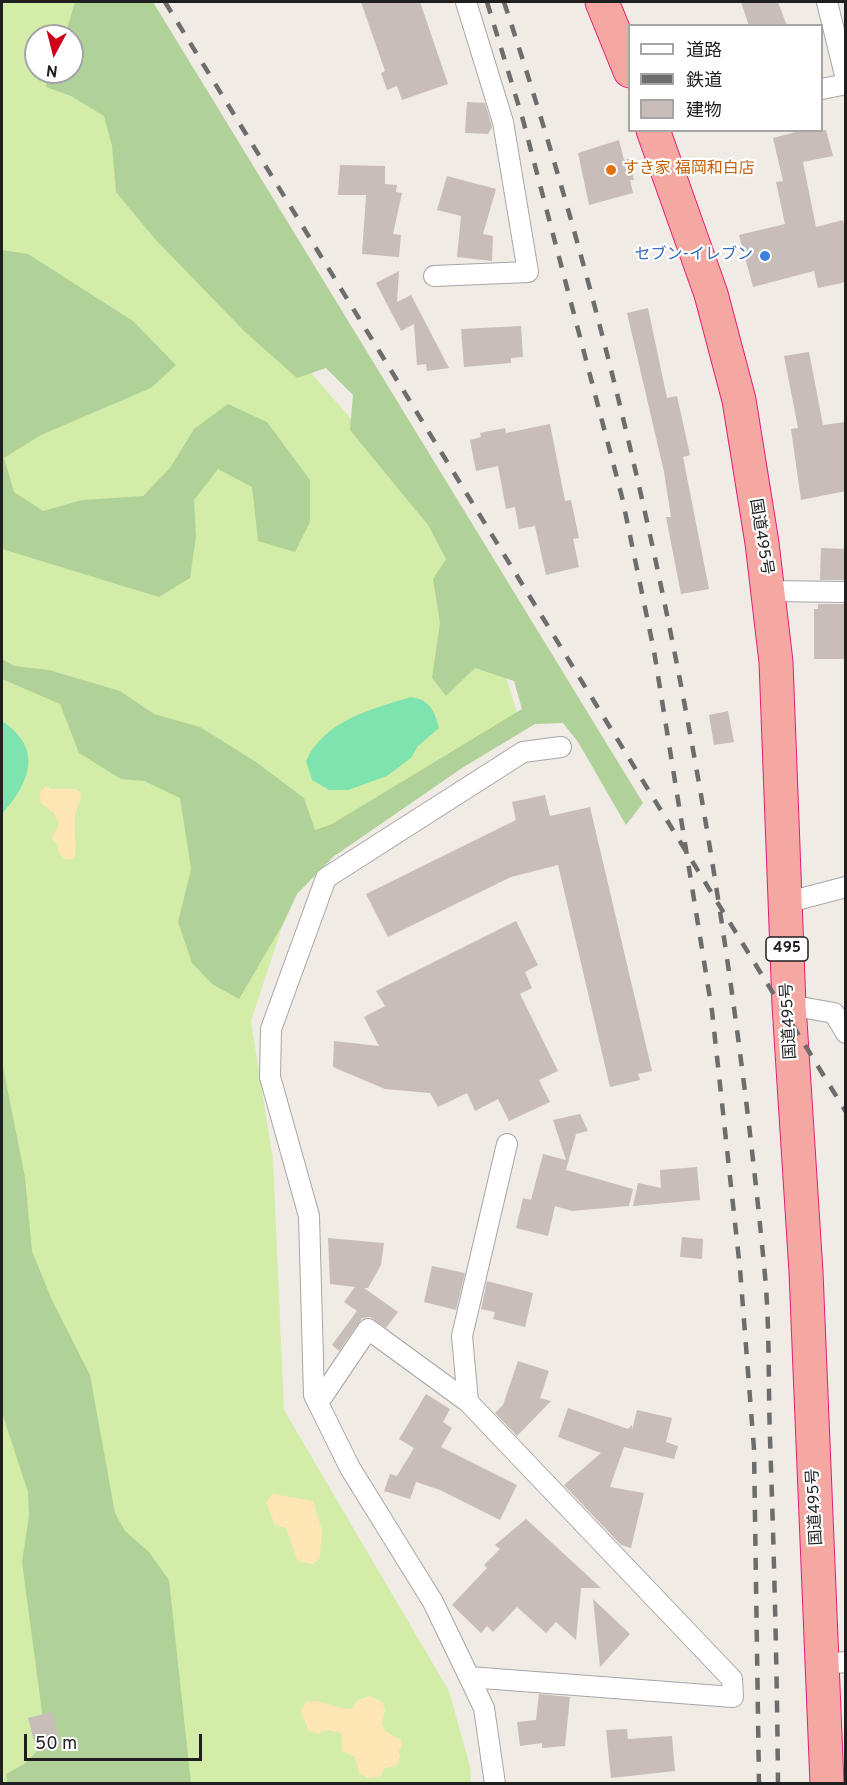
<!DOCTYPE html>
<meta charset="utf-8">
<style>
body{margin:0}
#map{position:relative;width:847px;height:1785px;overflow:hidden;background:#f0ebe5;font-family:Overpass,"Noto Sans JP",sans-serif}
canvas{display:block}
.frame{position:absolute;inset:0;border:3px solid #1f1f1f;pointer-events:none}
.legend{position:absolute;left:628px;top:24px;width:195px;height:108px;box-sizing:border-box;background:#fff;border:2px solid #a5a5a5;margin:0;padding:8px 10px;list-style:none;font-size:18px;color:#1f1f1f}
.legend li{display:flex;align-items:center;gap:12px;height:30px}
.legend b{width:30px;border:2px solid #a5a5a5}
.north{position:absolute;left:24px;top:24px;width:60px;height:60px;box-sizing:border-box;background:#fff;border:2px solid #a5a5a5;border-radius:50%;rotate:187deg;font-size:16px;font-weight:700;line-height:24px;text-align:center;color:#1f1f1f}
.north::after{content:'';display:block;margin:auto;width:21px;height:27px;background:#ce001b;clip-path:polygon(50% 0,100% 100%,50% 72%,0 100%)}
.scale{position:absolute;left:24px;top:1734px;width:178px;height:27px;box-sizing:border-box;border:3px solid #1f1f1f;border-top:0;padding-left:8px;font-size:18px;line-height:21px;white-space:nowrap;color:#1f1f1f;-webkit-text-stroke:4px #fff;paint-order:stroke}
</style>
<div id="map">
<canvas width="847" height="1785"></canvas>
<div class="frame"></div>
<ul class="legend">
<li><b style="height:8px;background:#fff"></b>道路</li>
<li><b style="height:8px;background:#6d6d6d"></b>鉄道</li>
<li><b style="height:16px;background:#c8bdb8"></b>建物</li>
</ul>
<div class="north">N</div>
<div class="scale">50 m</div>
</div>
<script>
const context = document.querySelector('canvas').getContext('2d');
context.lineJoin = 'round';
function fillPath(path, color) { context.fillStyle = color; context.fill(path, 'evenodd'); }
function trace(path, color, width, dash) { context.strokeStyle = color; context.lineWidth = width; context.lineCap = dash ? 'butt' : 'round'; context.setLineDash(dash || []); context.stroke(path); }
function label(font, color, halo, rows, align = 'center') {
  context.font = font + ' Overpass,"Noto Sans JP",sans-serif'; context.lineWidth = 4.5; context.setLineDash([]); context.textBaseline = 'middle'; context.strokeStyle = halo; context.fillStyle = color; for (const [text, x, y, turn = 0] of rows) {
    context.save(); context.translate(x, y); context.rotate((+turn || 0) * Math.PI / 180); context.textAlign = isNaN(turn) ? turn : align; if (halo) context.strokeText(text, 0, 0); context.fillText(text, 0, 0); context.restore();
  }
}
fillPath(new Path2D(`
 M 2,2 L 86,2 L 156,194 L 468,554 L 521,726 L 319,845 L 283,924 L 251,1021 L 273,1160 L 284,1410 L 449,1691 L 470,1767 L 471,1783 L 2,1784 ZM 36,36 L 72,36 L 72,72 L 36,72 Z`), '#d3eda9');
fillPath(new Path2D(`
 M 75,2 L 153,2 L 643,803 L 626,825 L 578,742 L 563,723 L 535,724 L 462,768 L 333,857 L 297,894 L 283,924 L 239,999 L 212,984 L 192,963 L 178,922 L 191,869 L 180,798 L 144,781 L 121,779 L 79,753 L 60,704 L 2,679 L 2,659 L 14,666 L 49,670 L 120,691 L 154,714 L 200,727 L 256,762 L 304,798 L 315,830 L 332,824 L 522,709 L 514,681 L 475,668 L 446,696 L 432,678 L 440,623 L 433,579 L 446,559 L 428,525 L 350,430 L 353,395 L 326,368 L 297,378 L 244,331 L 155,239 L 116,192 L 112,146 L 104,116 L 71,96 L 46,87 L 48,72 L 72,72 L 72,36 L 65,36 Z
 M 2,250 L 28,254 L 133,321 L 176,365 L 151,388 L 41,435 L 4,458 L 14,492 L 43,511 L 82,500 L 143,496 L 170,468 L 194,429 L 228,404 L 267,422 L 310,480 L 310,522 L 295,552 L 258,541 L 252,487 L 218,469 L 194,500 L 196,536 L 190,578 L 159,597 L 2,549 Z
 M 2,1062 L 25,1177 L 32,1251 L 52,1300 L 90,1375 L 115,1513 L 125,1531 L 149,1552 L 169,1580 L 191,1783 L 7,1783 L 6,1774 L 24,1764 L 46,1742 L 22,1562 L 29,1516 L 28,1492 L 2,1413 Z`), '#b0d298');
fillPath(new Path2D(`
 M 46,786 L 51,789 L 75,789 L 81,793 C 81,802 76,808 75,816 C 73,831 78,845 74,859 L 65,859 L 58,852 L 58,845 L 52,838 L 59,824 L 54,813 L 41,803 L 40,792 Z
 M 273,1494 L 313,1501 L 322,1531 L 320,1557 L 313,1564 L 298,1561 L 286,1528 L 275,1525 L 266,1502 Z
 M 369,1696 L 382,1702 L 385,1710 L 381,1723 L 386,1732 L 402,1740 L 401,1749 L 397,1750 L 400,1756 L 397,1765 L 385,1768 L 381,1776 L 368,1778 L 359,1773 L 355,1757 L 342,1751 L 342,1733 L 329,1730 L 317,1733 L 308,1730 L 301,1711 L 306,1702 C 323,1698 335,1710 352,1709 L 357,1701 Z`), '#ffe6b4');
fillPath(new Path2D(`
 M 411,697 C 430,700 434,710 439,728 L 418,746 L 411,758 L 387,776 L 348,790 L 329,790 L 312,780 L 306,761 C 324,721 371,709 411,697 Z
 M 2,721 C 44,749 30,782 2,814 Z`), '#7fe3af');
fillPath(new Path2D(`
 M 361,2 L 420,2 L 448,84 L 402,100 L 397,86 L 387,90 L 381,73 L 385,71 Z
 M 741,2 L 778,2 L 787,26 L 749,26 Z
 M 467,102 L 485,103 L 492,127 L 488,134 L 465,133 Z
 M 803,130 L 826,130 L 833,156 L 803,162 L 816,227 L 843,220 L 846,232 L 846,282 L 818,288 L 814,271 L 753,287 L 739,235 L 785,224 L 776,182 L 783,181 L 773,138 Z
 M 619,140 L 624,160 L 629,159 L 634,180 L 630,180 L 633,193 L 589,205 L 578,153 Z
 M 340,165 L 385,166 L 385,184 L 397,185 L 396,192 L 402,193 L 393,234 L 401,235 L 399,257 L 362,254 L 366,195 L 338,195 Z
 M 447,176 L 496,189 L 483,234 L 493,236 L 492,261 L 457,257 L 461,216 L 437,210 Z
 M 399,271 L 397,302 L 411,295 L 449,368 L 427,371 L 426,364 L 417,365 L 414,324 L 401,331 L 376,283 Z
 M 648,308 L 667,398 L 677,396 L 690,455 L 683,457 L 709,589 L 681,594 L 666,517 L 671,517 L 664,472 L 627,313 Z
 M 521,326 L 523,357 L 511,358 L 511,363 L 464,367 L 461,329 Z
 M 809,352 L 823,425 L 846,422 L 846,491 L 801,500 L 791,429 L 798,428 L 784,356 Z
 M 550,424 L 565,501 L 571,500 L 579,538 L 573,539 L 579,567 L 546,575 L 535,526 L 519,529 L 515,507 L 506,509 L 498,466 L 476,471 L 470,440 L 481,437 L 480,433 L 505,428 L 506,433 Z
 M 821,548 L 846,549 L 846,580 L 820,580 Z
 M 818,604 L 844,604 L 846,659 L 814,659 L 814,609 L 818,609 Z
 M 728,711 L 734,742 L 714,745 L 709,715 Z
 M 545,795 L 550,816 L 590,807 L 652,1071 L 638,1074 L 640,1080 L 610,1087 L 558,865 L 511,877 L 388,937 L 366,894 L 516,820 L 512,802 Z
 M 516,921 L 538,965 L 525,972 L 532,988 L 520,994 L 558,1071 L 539,1080 L 550,1102 L 509,1121 L 498,1099 L 475,1111 L 467,1093 L 438,1107 L 430,1093 L 385,1089 L 333,1067 L 334,1041 L 379,1046 L 364,1017 L 385,1006 L 376,991 Z
 M 580,1114 L 588,1131 L 576,1134 L 566,1170 L 633,1189 L 629,1206 L 572,1211 L 555,1206 L 548,1236 L 516,1228 L 523,1198 L 531,1200 L 543,1154 L 566,1160 L 553,1120 Z
 M 697,1167 L 700,1200 L 633,1206 L 638,1183 L 661,1188 L 660,1170 Z
 M 682,1237 L 703,1239 L 702,1259 L 680,1257 Z
 M 328,1238 L 384,1243 L 381,1265 L 368,1288 L 364,1288 L 398,1312 L 386,1328 L 370,1317 L 362,1318 L 339,1351 L 332,1345 L 357,1311 L 344,1302 L 355,1287 L 330,1284 Z
 M 432,1266 L 465,1273 L 456,1310 L 424,1302 Z
 M 487,1281 L 533,1293 L 525,1327 L 493,1319 L 495,1312 L 481,1309 Z
 M 518,1361 L 549,1371 L 540,1398 L 551,1401 L 517,1436 L 495,1413 L 503,1405 Z
 M 426,1394 L 450,1409 L 443,1422 L 452,1428 L 441,1447 L 517,1485 L 500,1520 L 440,1490 L 416,1482 L 410,1499 L 384,1491 L 390,1474 L 397,1476 L 414,1448 L 399,1439 Z
 M 568,1408 L 628,1429 L 632,1425 L 632,1430 L 637,1410 L 672,1418 L 666,1442 L 678,1446 L 674,1459 L 624,1447 L 610,1487 L 644,1493 L 631,1548 L 621,1545 L 564,1485 L 601,1453 L 558,1437 Z
 M 526,1519 L 601,1588 L 581,1588 L 576,1640 L 556,1622 L 546,1633 L 517,1607 L 493,1632 L 487,1626 L 481,1633 L 452,1605 L 487,1568 L 484,1565 L 500,1549 L 495,1545 Z
 M 593,1599 L 630,1634 L 600,1667 Z
 M 539,1694 L 570,1697 L 565,1746 L 542,1748 L 542,1743 L 520,1746 L 517,1722 L 536,1720 Z
 M 52,1712 L 61,1747 L 37,1752 L 28,1718 Z
 M 627,1729 L 628,1739 L 672,1736 L 675,1771 L 611,1778 L 606,1730 Z`), '#c8bdb8');
const minor = new Path2D(`
 M 827,2 L 846,79
 M 822,89 L 846,84
 M 434,276 L 528,272 L 503,122 L 466,2
 M 768,591 L 846,592
 M 785,903 L 846,887
 M 789,1005 L 834,1013 L 846,1033
 M 468,1402 L 462,1336 L 507,1144
 M 318,1403 L 368,1329 L 468,1402 L 732,1679 L 733,1697 L 469,1677
 M 824,1664 L 846,1662
 M 495,1784 L 484,1708 L 433,1602 L 350,1468 L 314,1395 L 309,1216 L 270,1077 L 271,1029 L 326,878 L 523,752 L 561,747`);
const trunk = new Path2D(`
 M 602,2 L 630,71
 M 653,130 L 711,294 L 739,400 L 762,543 L 776,662 L 789,1005 L 806,1272 L 827,1784`);
trace(minor, '#a6a6a6', 22);
trace(trunk, '#e41d7b', 35);
trace(minor, '#fff', 20);
trace(trunk, '#f5a8a2', 33);
trace(new Path2D(`
 M 165,2 L 846,1112
 M 487,2 L 523,120 L 622,497 L 654,651 L 712,1011 L 740,1269 L 754,1449 L 759,1784
 M 504,2 C 639,408 723,839 764,1265 C 770,1322 768,1380 770,1438 C 774,1553 777,1668 778,1784`), '#6d6d6d', 4.5, [12, 12]);
for (const [x, y, r, color] of [
 [611,170,6,"#e8710a"],
 [765,256,6,"#3f7fe0"]
]) { const dot = new Path2D(); dot.arc(x, y, r, 0, 2 * Math.PI); context.fillStyle = color; context.fill(dot); trace(dot, '#fff', 2); }
for (const [x, y, w] of [
 [787,949,42]
]) { const box = new Path2D(); box.roundRect(x - w / 2, y - 12, w, 24, 4.5); context.fillStyle = '#fff'; context.fill(box); trace(box, '#1f1f1f', 1.5); }
label('bold 15px', '#1f1f1f', null, [
 ["495",787,949]
]);
label('16px', '#c56008', '#fff', [
 ["すき家 福岡和白店",623,170]
], 'left');
label('16px', '#366cbe', '#fff', [
 ["セブン-イレブン",753,256]
], 'right');
label('16px', '#1f1f1f', '#fff', [
 ["国道495号",760,537,81],
 ["国道495号",790,1021,-93],
 ["国道495号",816,1507,-93]
]);
</script>
